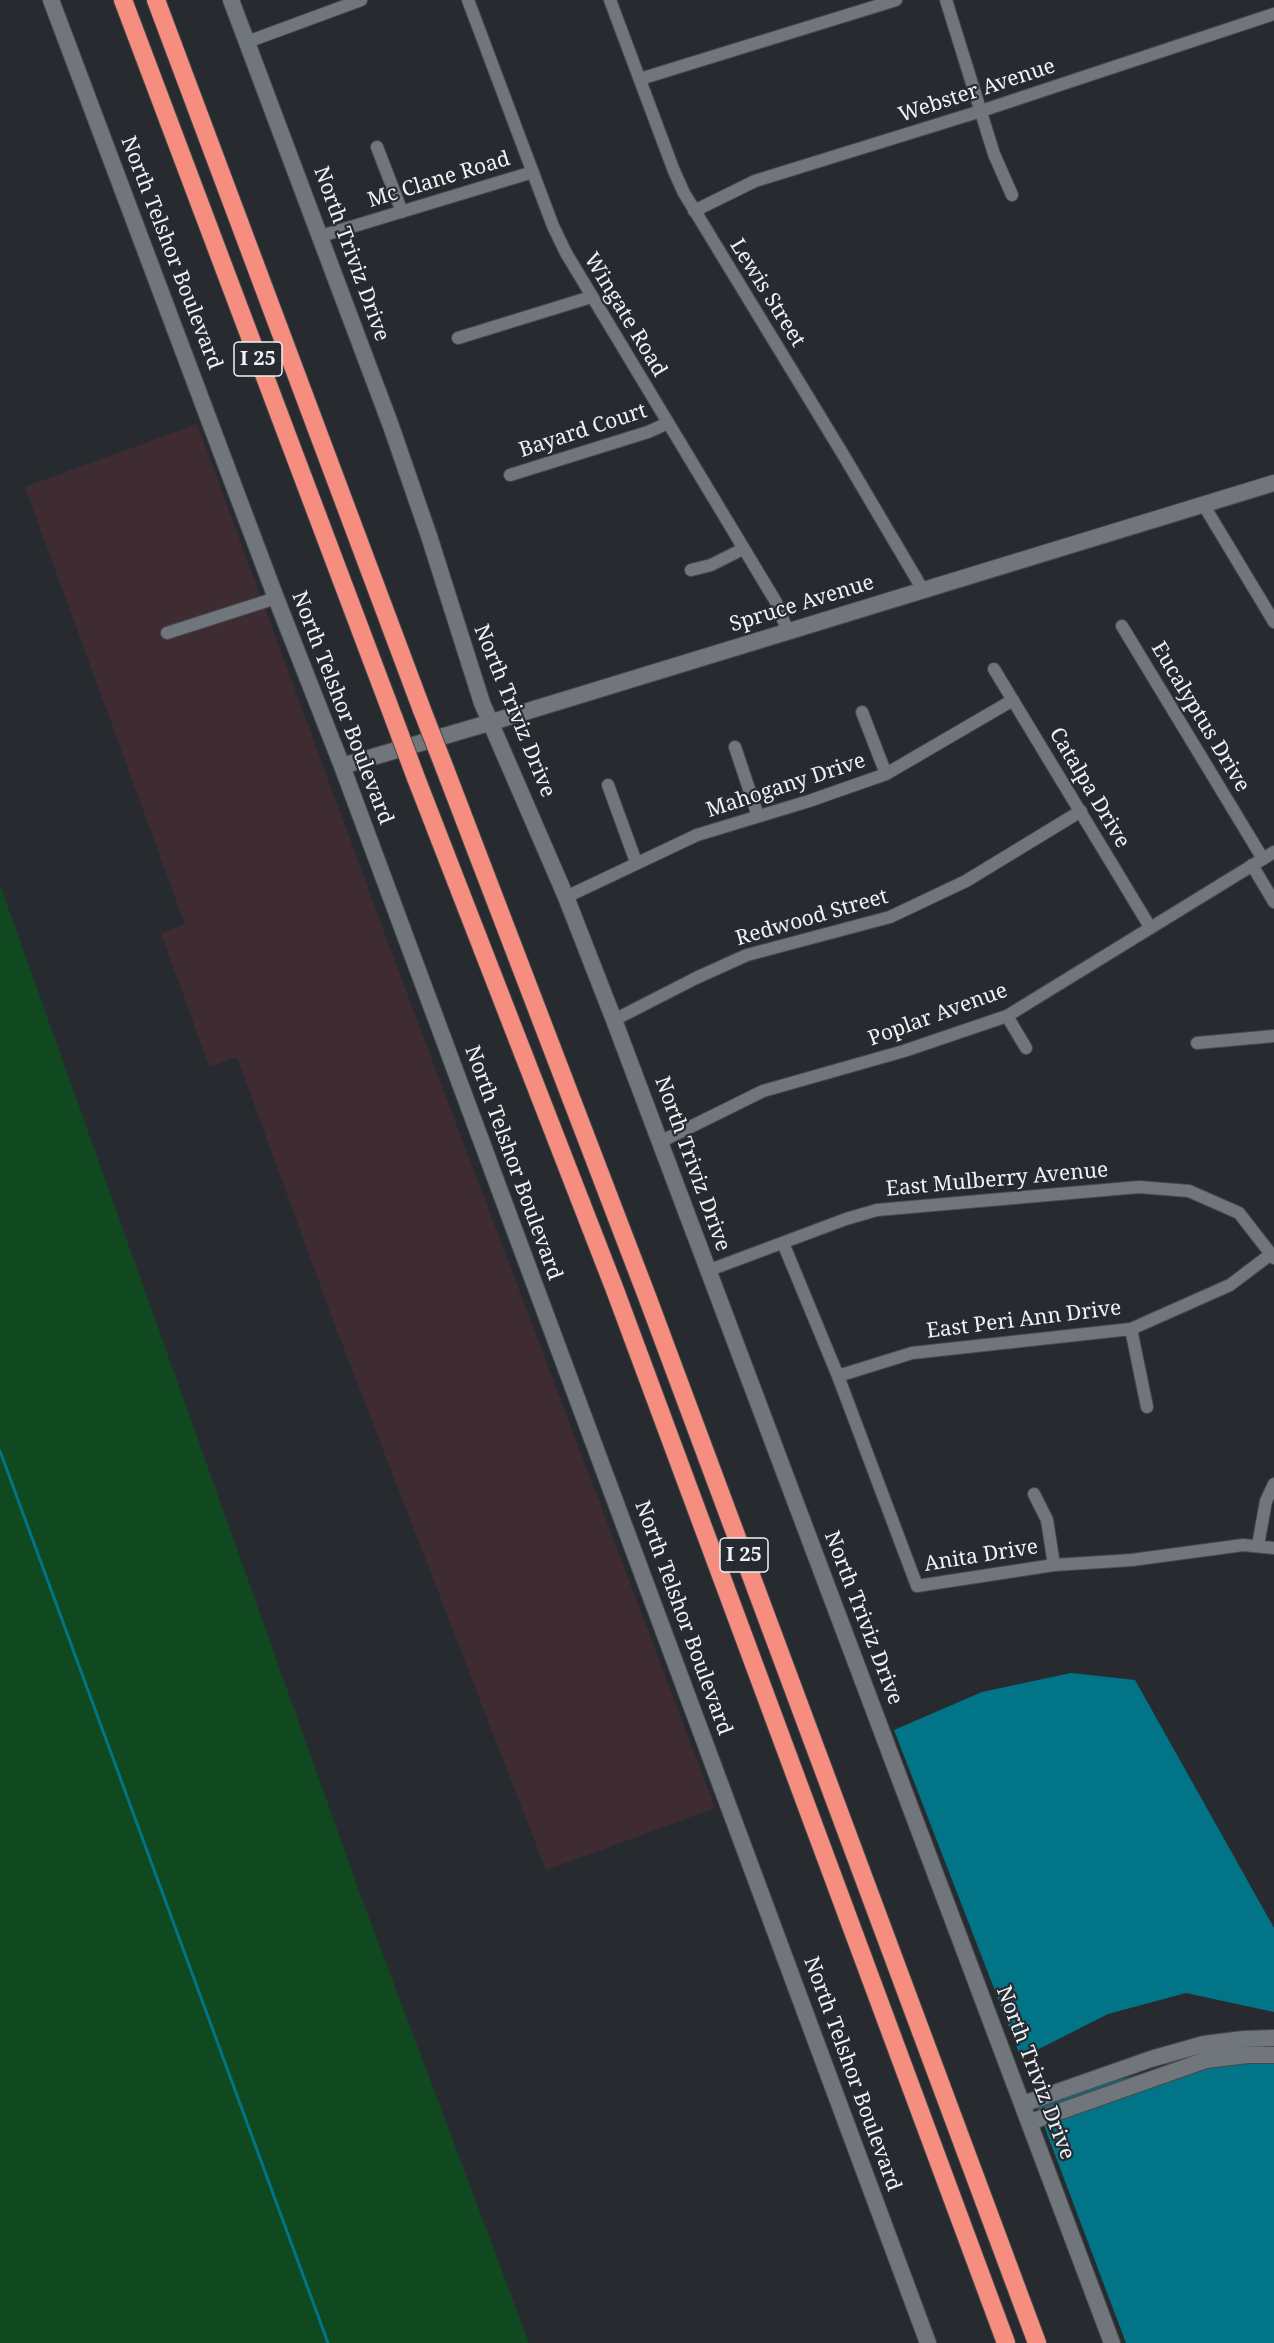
<!DOCTYPE html>
<style>
body{margin:0}
canvas{display:block;background:#272b30}
</style>
<canvas width="1274" height="2343"></canvas>
<script>
const context = document.querySelector('canvas').getContext('2d');
context.lineJoin = 'round';
function fillPath(path, color) { context.fillStyle = color; context.fill(path, 'evenodd'); }
function trace(path, color, width, dash) { context.strokeStyle = color; context.lineWidth = width; context.lineCap = dash ? 'butt' : 'round'; context.setLineDash(dash || []); context.stroke(path); }
function label(font, color, halo, rows, align = 'center') {
  context.font = font + ' "Noto Serif",serif'; context.lineWidth = 4.5; context.setLineDash([]); context.textBaseline = 'middle'; context.strokeStyle = halo; context.fillStyle = color; for (const [text, x, y, turn = 0] of rows) {
    context.save(); context.translate(x, y); context.rotate((+turn || 0) * Math.PI / 180); context.textAlign = isNaN(turn) ? turn : align; if (halo) context.strokeText(text, 0, 0); context.fillText(text, 0, 0); context.restore();
  }
}
fillPath(new Path2D(`
 M 197,424 L 407,994 L 715,1808 L 546,1870 L 333,1320 L 237,1057 L 209,1066 L 161,933 L 185,924 L 25,487 Z`), '#3f2c33');
fillPath(new Path2D(`
 M 0,885 L 359,1891 L 529,2343 L 0,2343 Z`), '#104820');
fillPath(new Path2D(`
 M 1071,1673 L 1135,1680 L 1274,1928 L 1274,2012 L 1186,1993 L 1108,2014 L 1021,2058 L 894,1730 L 982,1692 Z
 M 1212,2056 L 1274,2063 L 1274,2343 L 1126,2343 L 1037,2107 L 1118,2080 Z`), '#017587');
trace(new Path2D(`
 M 0,1451 L 328,2343`), '#017587', 3);
const street = new Path2D(`
 M 468,0 L 553,226 L 566,253 L 776,602 L 788,632
 M 610,0 L 674,171 L 684,193 L 844,456 L 923,590
 M 946,0 L 994,154 L 1012,195
 M 247,42 L 361,0
 M 640,79 L 896,0
 M 377,147 L 402,212
 M 694,211 L 755,181 L 981,111 L 1274,14
 M 321,236 L 533,172
 M 458,338 L 591,297
 M 510,475 L 648,432 L 668,423
 M 1203,504 L 1274,622
 M 691,570 L 711,565 L 743,549
 M 1122,626 L 1263,859
 M 167,633 L 276,598
 M 994,669 L 1150,927
 M 862,712 L 886,774
 M 735,747 L 758,816
 M 608,785 L 636,862
 M 1252,865 L 1274,902
 M 566,897 L 697,835 L 809,801 L 886,774 L 1013,700
 M 1007,1016 L 1026,1048
 M 614,1020 L 696,978 L 747,955 L 890,917 L 966,881 L 1081,811
 M 1197,1043 L 1274,1036
 M 660,1142 L 763,1091 L 904,1051 L 1007,1016 L 1274,852
 M 783,1243 L 838,1376 L 917,1586 L 1054,1565 L 1132,1560 L 1243,1545 L 1274,1548
 M 707,1271 L 846,1219 L 877,1210 L 1139,1187 L 1189,1191 L 1239,1213 L 1274,1258
 M 1131,1329 L 1147,1407
 M 838,1376 L 912,1353 L 1131,1329 L 1230,1285 L 1271,1254
 M 1034,1494 L 1047,1520 L 1054,1565
 M 1258,1545 L 1266,1501 L 1274,1484`);
const secondary = new Path2D(`
 M 51,0 L 276,598 L 342,766 L 928,2343
 M 231,0 L 391,426 L 429,536 L 482,703 L 566,897 L 614,1020 L 1112,2343
 M 342,766 L 492,722 L 1274,483
 M 1023,2104 L 1151,2059 L 1204,2044 L 1244,2039 L 1274,2038
 M 1030,2122 L 1206,2060 L 1247,2055 L 1274,2055`);
const highway = new Path2D(`
 M 123,0 L 394,719
 M 156,0 L 422,710
 M 445,769 L 648,1299 L 1037,2343
 M 416,778 L 615,1290 L 1006,2343`);
trace(street, '#45494d', 14);
trace(secondary, '#45494d', 18);
trace(highway, '#45494d', 20);
trace(street, '#71767d', 12);
trace(secondary, '#71767d', 16);
trace(highway, '#f68e80', 18);
const highwayBridge = new Path2D(`
 M 422,710 L 445,769
 M 394,719 L 416,778`);
trace(highwayBridge, '#45494d', 20, []);
trace(highwayBridge, '#f68e80', 18);
for (const [x, y, w] of [
 [258,359,48],
 [744,1555,48]
]) { const box = new Path2D(); box.roundRect(x - w / 2, y - 17, w, 34, 4.5); context.fillStyle = '#272b30'; context.fill(box); trace(box, '#eff2f6', 1.5); }
label('bold 20px', '#eff2f6', null, [
 ["I 25",258,359],
 ["I 25",744,1555]
]);
label('21px', '#eff2f6', '#272b30', [
 ["Webster Avenue",977,91,-18],
 ["Mc Clane Road",439,180,-17],
 ["North Telshor Boulevard",171,253,69],
 ["North Triviz Drive",351,254,70],
 ["Lewis Street",767,293,58],
 ["Wingate Road",625,315,59],
 ["Bayard Court",583,431,-18],
 ["Spruce Avenue",802,604,-17],
 ["North Telshor Boulevard",342,708,69],
 ["North Triviz Drive",514,711,68],
 ["Eucalyptus Drive",1200,717,59],
 ["Mahogany Drive",786,786,-18],
 ["Catalpa Drive",1089,788,59],
 ["Redwood Street",812,918,-16],
 ["Poplar Avenue",938,1015,-20],
 ["North Telshor Boulevard",513,1163,70],
 ["North Triviz Drive",692,1164,70],
 ["East Mulberry Avenue",997,1180,-5],
 ["East Peri Ann Drive",1024,1320,-7],
 ["Anita Drive",981,1556,-9],
 ["North Telshor Boulevard",683,1618,70],
 ["North Triviz Drive",863,1618,69],
 ["North Triviz Drive",1035,2073,69],
 ["North Telshor Boulevard",852,2074,70]
]);
</script>
